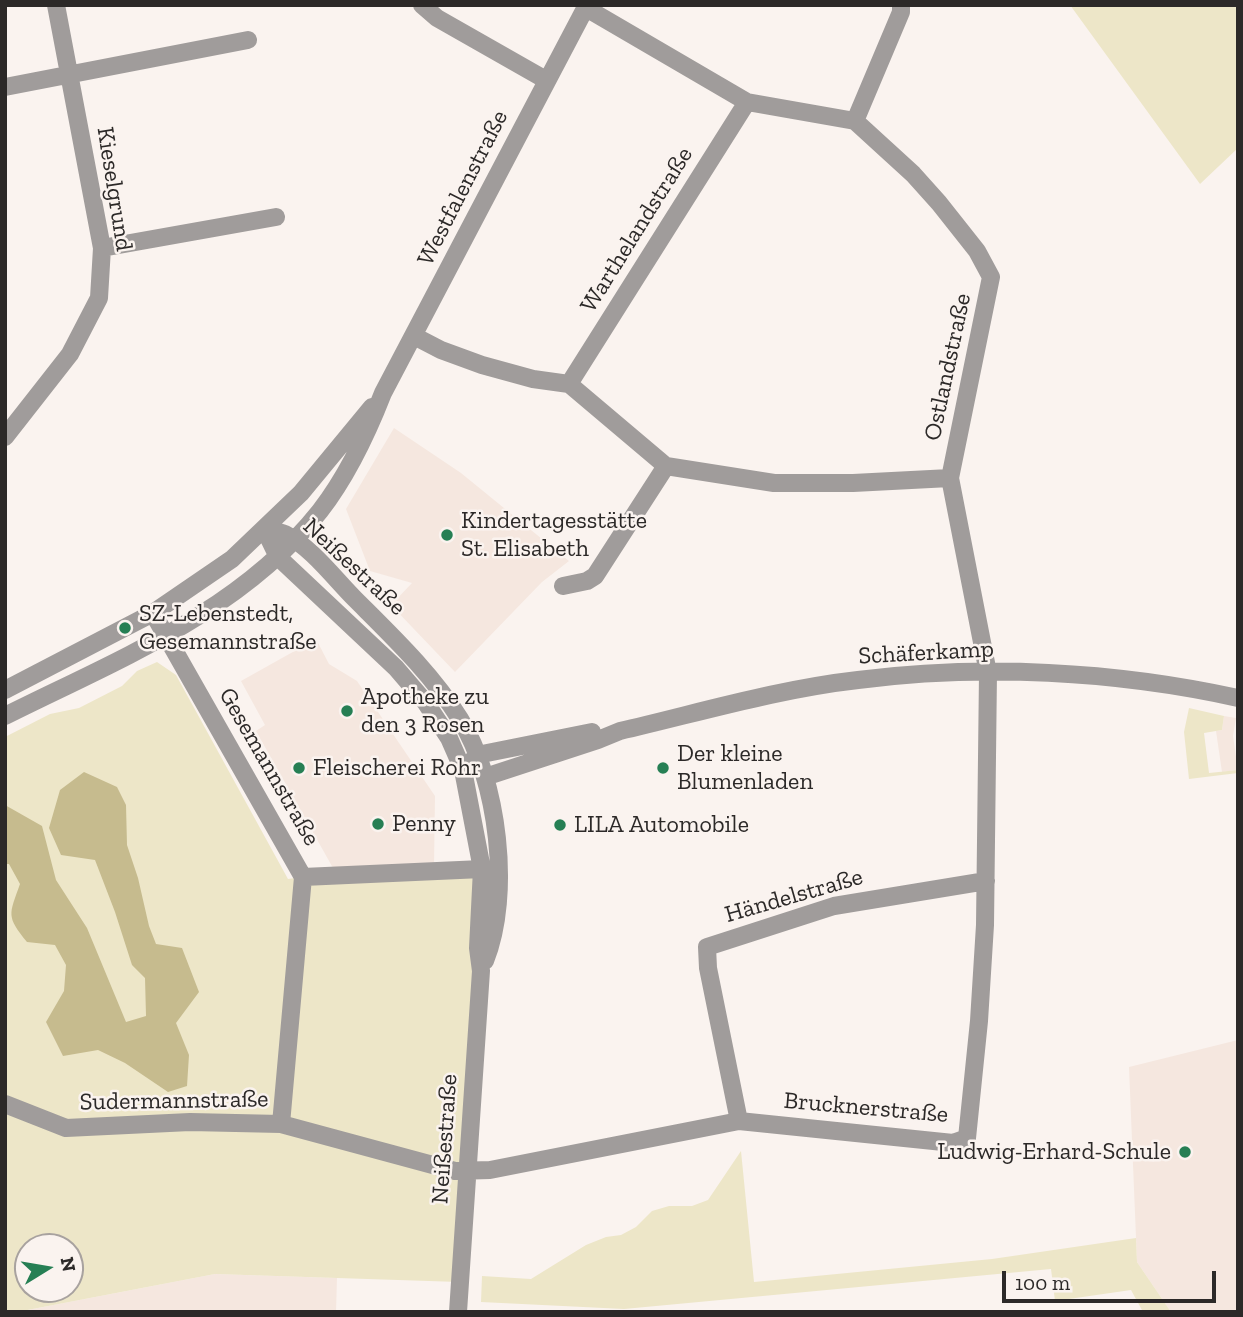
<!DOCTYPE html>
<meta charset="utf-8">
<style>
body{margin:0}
#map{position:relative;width:1243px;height:1317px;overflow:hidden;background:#faf3ef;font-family:"Zilla Slab",serif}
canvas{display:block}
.frame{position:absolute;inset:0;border:7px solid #2c2928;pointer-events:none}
.north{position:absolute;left:14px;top:1233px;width:70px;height:70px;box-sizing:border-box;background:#faf3ef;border:2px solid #a8a29f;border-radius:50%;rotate:79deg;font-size:19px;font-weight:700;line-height:28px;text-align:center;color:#2c2928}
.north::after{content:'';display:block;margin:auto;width:24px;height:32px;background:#267f54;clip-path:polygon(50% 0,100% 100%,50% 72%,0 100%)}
.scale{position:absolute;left:1002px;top:1271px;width:214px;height:32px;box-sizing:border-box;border:4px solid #2c2928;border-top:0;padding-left:9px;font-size:21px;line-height:24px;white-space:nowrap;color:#2c2928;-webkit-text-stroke:5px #faf3ef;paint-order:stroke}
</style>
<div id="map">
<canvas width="1243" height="1317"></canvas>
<div class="frame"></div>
<div class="north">N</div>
<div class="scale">100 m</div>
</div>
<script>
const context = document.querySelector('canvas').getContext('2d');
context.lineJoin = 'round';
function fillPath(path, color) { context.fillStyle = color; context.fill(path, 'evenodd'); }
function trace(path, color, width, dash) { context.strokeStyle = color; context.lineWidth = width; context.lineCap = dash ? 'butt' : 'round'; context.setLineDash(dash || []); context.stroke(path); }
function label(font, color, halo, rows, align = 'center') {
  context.font = font + ' "Zilla Slab",serif'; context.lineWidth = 5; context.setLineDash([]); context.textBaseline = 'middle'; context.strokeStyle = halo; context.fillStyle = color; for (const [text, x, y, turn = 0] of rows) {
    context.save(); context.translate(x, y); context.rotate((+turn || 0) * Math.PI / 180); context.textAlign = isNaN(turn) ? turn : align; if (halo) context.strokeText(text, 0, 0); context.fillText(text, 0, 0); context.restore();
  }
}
fillPath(new Path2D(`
 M 394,428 L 461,473 L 569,561 L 542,582 L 455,672 L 391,605 L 412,583 L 370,571 L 346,509 Z
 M 316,639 L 329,664 L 357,681 L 435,796 L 434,866 L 333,868 L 256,731 L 265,725 L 241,681 Z
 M 1224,716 L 1236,718 L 1233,736 L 1238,770 L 1222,772 L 1216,731 L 1222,730 Z
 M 1238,1040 L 1238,1312 L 1171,1312 L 1137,1262 L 1129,1067 Z
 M 215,1274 L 337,1278 L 336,1312 L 17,1312 Z`), '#f5e7df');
fillPath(new Path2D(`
 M 1070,5 L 1238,5 L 1238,148 L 1200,184 Z
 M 157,662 L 176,675 L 288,879 L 303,877 L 482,869 L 459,1282 L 215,1274 L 17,1312 L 5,1312 L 5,737 L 50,714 L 79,708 L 122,686 L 137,671 ZM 28,1247 L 70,1247 L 70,1289 L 28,1289 Z
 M 1189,708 L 1224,716 L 1222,730 L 1204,733 L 1209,773 L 1238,770 L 1238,773 L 1189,779 L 1184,732 Z
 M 741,1151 L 754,1282 L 992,1259 L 1136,1238 L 1137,1262 L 1171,1312 L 1143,1312 L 1131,1290 L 1055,1301 L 1051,1269 L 624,1309 L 481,1302 L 482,1276 L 531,1279 L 586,1245 L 606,1237 L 621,1235 L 636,1227 L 652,1211 L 669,1206 L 692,1206 L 708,1200 Z`), '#ede6c8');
fillPath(new Path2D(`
 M 84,772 L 117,787 L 126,805 L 127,845 L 138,878 L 149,926 L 156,944 L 182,948 L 199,992 L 176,1023 L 189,1055 L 187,1086 L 168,1092 L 125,1063 L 98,1050 L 63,1056 L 46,1022 L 64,991 L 66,965 L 55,945 L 27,942 C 6,916 9,915 20,884 L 9,864 L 5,864 L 5,805 L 42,826 L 56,880 L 87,928 L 126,1022 L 146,1016 L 145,978 L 132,965 L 115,912 L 95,860 L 61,855 L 49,828 L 60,790 Z`), '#c6bb8e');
trace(new Path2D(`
 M 422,5 L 437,18 L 546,80
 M 5,87 L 248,40
 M 855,121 L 901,12 L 901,5
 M 102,248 L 276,217
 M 414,336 L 441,350 L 482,365 L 533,379 L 569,384 L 666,466 L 774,483 L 853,483 L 950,478
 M 569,384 L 747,102
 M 5,437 L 70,354 L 99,298 L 102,248 L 56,5
 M 265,530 L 278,557 L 396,668 L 426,703 L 449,738 L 463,770 L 482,869 L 478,948 L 481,971 L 458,1312
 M 265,530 C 272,531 279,531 285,534 C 311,547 335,579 355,599 C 393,637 432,674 460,719 C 498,780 512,894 485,961
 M 563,586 L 587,581 L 595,576 L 666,466
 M 153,613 L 303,877 L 281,1124
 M 5,690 L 153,613 L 232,559 L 301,493 L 372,407
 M 5,716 C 117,660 240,612 320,511 C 348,475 367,434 383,393 L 587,5
 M 471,762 L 477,755 L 592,732
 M 485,777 L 598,740 L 620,731 C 698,713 778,689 858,680 C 981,664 1116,671 1238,698
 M 303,877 L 482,869
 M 5,1104 L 66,1128 L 190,1122 L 281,1124 L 455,1171 L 490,1170 L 739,1121 L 953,1143 L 967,1138 L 979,1021 L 985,925 L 988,673 L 950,478 L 991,277 L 977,251 L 939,203 L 913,174 L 855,121 L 747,102 L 586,8
 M 739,1121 L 708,968 L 707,947 L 834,906 L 986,881`), '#a09c9b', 18);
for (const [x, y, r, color] of [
 [447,535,7,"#267f54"],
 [125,628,7,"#267f54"],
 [347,711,7,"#267f54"],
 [299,768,7,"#267f54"],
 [663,768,7,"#267f54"],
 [378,824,7,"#267f54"],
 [560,825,7,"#267f54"],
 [1185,1152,7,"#267f54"]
]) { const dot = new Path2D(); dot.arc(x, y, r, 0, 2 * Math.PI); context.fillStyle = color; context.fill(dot); trace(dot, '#faf3ef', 2.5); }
label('24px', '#2c2928', '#faf3ef', [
 ["Westfalenstraße",463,188,-63],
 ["Kieselgrund",114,189,81],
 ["Warthelandstraße",637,230,-58],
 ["Ostlandstraße",948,367,-78],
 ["Neißestraße",354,567,43],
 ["Schäferkamp",926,653,-3],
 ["Gesemannstraße",269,767,60],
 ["Händelstraße",794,896,-16],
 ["Sudermannstraße",174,1101,-1],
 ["Brucknerstraße",866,1108,5],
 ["Neißestraße",445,1139,-86]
]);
label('24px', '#2c2928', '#faf3ef', [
 ["Kindertagesstätte",461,521],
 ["St. Elisabeth",461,549],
 ["SZ-Lebenstedt,",139,614],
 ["Gesemannstraße",139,642],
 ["Apotheke zu",361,697],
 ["den 3 Rosen",361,725],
 ["Der kleine",677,754],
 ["Blumenladen",677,782],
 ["Fleischerei Rohr",313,768],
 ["Penny",392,824],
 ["LILA Automobile",574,825],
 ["Ludwig-Erhard-Schule",1171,1152,"right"]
], 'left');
</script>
